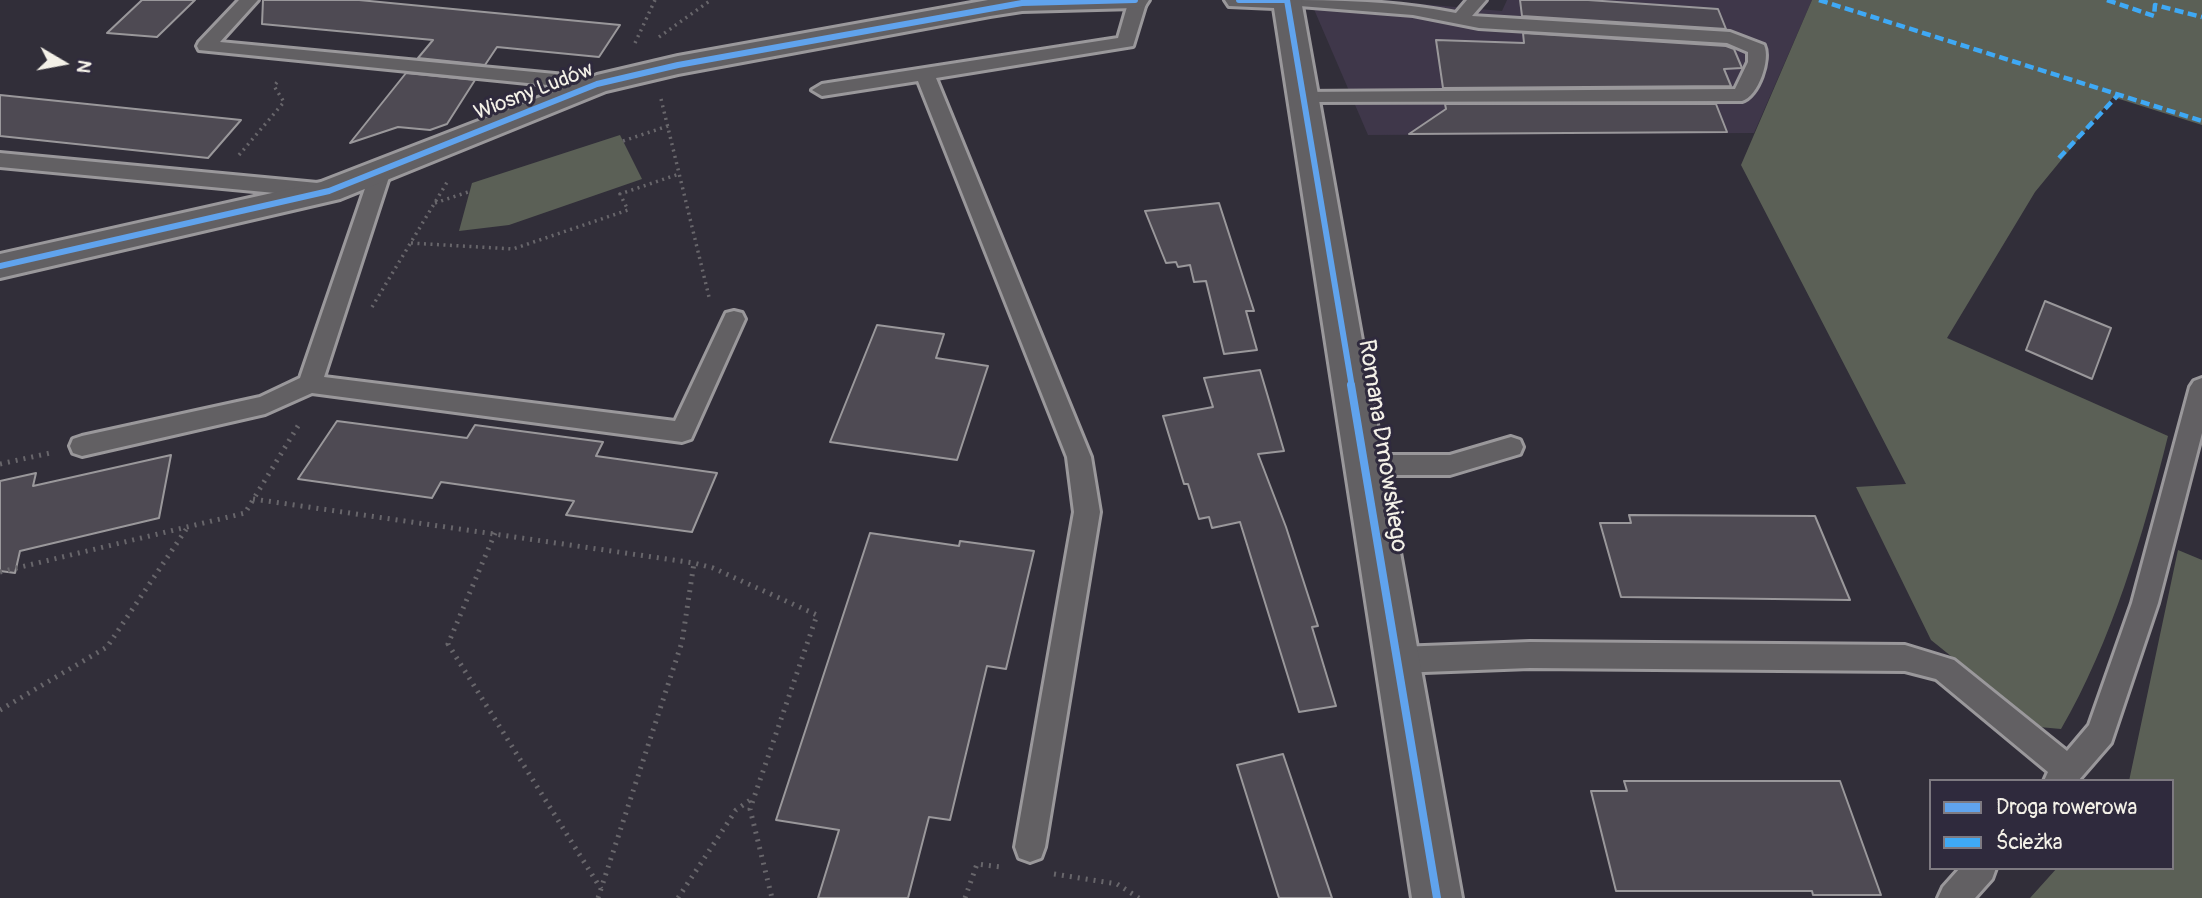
<!DOCTYPE html>
<meta charset="utf-8">
<style>
body{margin:0}
#map{position:relative;width:2202px;height:898px;overflow:hidden;background:#312e39;font-family:Pangolin,sans-serif}
canvas{display:block}
.legend{position:absolute;left:1929px;top:779px;width:245px;height:91px;box-sizing:border-box;background:#2f2a3d;border:2px solid #7e7a81;margin:0;padding:9px 12px;list-style:none;font-size:21px;color:#f4f1e8}
.legend li{display:flex;align-items:center;gap:14px;height:35px}
.legend b{width:35px;border:2px solid #7e7a81}
.north{position:absolute;left:28px;top:28px;width:70px;height:70px;-webkit-text-stroke:5px #2f2a3d;paint-order:stroke;rotate:100deg;font-size:19px;font-weight:700;line-height:28px;text-align:center;color:#f4f1e8}
.north::after{content:'';display:block;margin:auto;width:24px;height:32px;background:#f4f1e8;clip-path:polygon(50% 0,100% 100%,50% 72%,0 100%)}
</style>
<div id="map">
<canvas width="2202" height="898"></canvas>
<ul class="legend">
<li><b style="height:9px;background:#60a3ed"></b>Droga rowerowa</li>
<li><b style="height:9px;background:#3fa9f5"></b>Ścieżka</li>
</ul>
<div class="north">N</div>
</div>
<script>
const context = document.querySelector('canvas').getContext('2d');
context.lineJoin = 'round';
function fillPath(path, color) { context.fillStyle = color; context.fill(path, 'evenodd'); }
function trace(path, color, width, dash) { context.strokeStyle = color; context.lineWidth = width; context.lineCap = dash ? 'butt' : 'round'; context.setLineDash(dash || []); context.stroke(path); }
function label(font, color, halo, rows, align = 'center') {
  context.font = font + ' Pangolin,sans-serif'; context.lineWidth = 6; context.setLineDash([]); context.textBaseline = 'middle'; context.strokeStyle = halo; context.fillStyle = color; for (const [text, x, y, turn = 0] of rows) {
    context.save(); context.translate(x, y); context.rotate((+turn || 0) * Math.PI / 180); context.textAlign = isNaN(turn) ? turn : align; if (halo) context.strokeText(text, 0, 0); context.fillText(text, 0, 0); context.restore();
  }
}
fillPath(new Path2D(`
 M 1310,0 L 1375,0 L 1502,11 L 1507,0 L 1812,0 L 1754,133 L 1368,135 Z`), '#3f374a');
fillPath(new Path2D(`
 M 1812,0 L 2202,0 L 2202,125 L 2113,97 L 2035,192 L 1947,338 L 2168,436 C 2144,532 2111,644 2061,729 L 2039,727 L 1931,640 L 1856,487 L 1906,484 L 1741,165 Z
 M 620,135 L 642,179 L 509,225 L 459,231 L 472,183 Z
 M 2178,550 L 2202,560 L 2202,898 L 2030,898 L 2057,868 L 2172,868 L 2172,781 L 2129,781 Z`), '#5b6056');
const building = new Path2D(`
 M 142,0 L 195,0 L 157,37 L 107,33 Z
 M 263,0 L 359,0 L 620,25 L 599,57 L 497,47 L 485,65 L 418,58 L 433,40 L 262,24 Z
 M 1520,0 L 1588,0 L 1718,9 L 1726,29 L 1522,16 Z
 M 1523,33 L 1726,46 L 1734,49 L 1742,68 L 1724,69 L 1731,86 L 1443,88 L 1436,40 L 1524,43 Z
 M 406,73 L 475,80 L 447,124 L 430,130 L 398,127 L 350,143 Z
 M 0,95 L 155,111 L 241,120 L 208,158 L 0,136 Z
 M 1445,104 L 1716,104 L 1727,132 L 1409,134 L 1446,109 Z
 M 1219,203 L 1254,311 L 1246,311 L 1257,350 L 1224,354 L 1206,281 L 1194,282 L 1190,265 L 1178,267 L 1176,262 L 1166,263 L 1145,211 Z
 M 2045,301 L 2111,328 L 2092,379 L 2026,350 Z
 M 877,325 L 944,334 L 936,358 L 988,366 L 957,460 L 830,442 Z
 M 1260,370 L 1284,451 L 1258,454 L 1286,527 L 1318,626 L 1312,627 L 1336,706 L 1299,712 L 1240,522 L 1212,528 L 1209,517 L 1199,519 L 1188,484 L 1184,484 L 1163,416 L 1213,407 L 1204,378 Z
 M 337,421 L 467,438 L 475,425 L 603,442 L 596,456 L 717,473 L 692,532 L 566,515 L 574,501 L 441,482 L 432,498 L 298,479 Z
 M 171,455 L 159,518 L 20,551 L 15,573 L 0,571 L 0,481 L 36,473 L 33,486 Z
 M 1629,515 L 1815,516 L 1850,600 L 1621,597 L 1600,523 L 1631,523 Z
 M 870,533 L 959,546 L 960,541 L 1034,551 L 1006,669 L 987,666 L 950,820 L 929,817 L 908,898 L 818,898 L 839,830 L 776,820 Z
 M 1283,754 L 1332,898 L 1279,898 L 1237,765 Z
 M 1624,781 L 1840,781 L 1881,895 L 1813,895 L 1812,891 L 1616,891 L 1591,791 L 1627,791 Z`);
fillPath(building, '#4e4a53');
trace(building, '#9a989b', 2);
const service = new Path2D(`
 M 239,0 L 258,0 L 220,42 L 597,78 L 607,84 L 597,90 L 199,50 L 197,46 L 199,42 Z
 M 1129,0 L 1147,0 L 1133,46 L 936,78 L 1091,457 L 1100,512 L 1045,847 L 1041,858 L 1030,862 L 1019,858 L 1015,847 L 1074,512 L 1067,457 L 918,81 L 822,96 L 812,90 L 822,84 L 1118,38 Z
 M 1278,0 C 1338,0 1396,1 1456,13 L 1467,0 L 1486,0 L 1472,16 L 1730,32 L 1764,45 C 1771,59 1758,97 1742,101 L 1305,102 L 1298,100 L 1295,96 L 1298,92 L 1735,89 L 1748,62 L 1748,52 L 1727,43 L 1479,28 L 1413,15 L 1287,5 Z
 M 0,153 L 328,184 L 338,191 L 328,198 L 0,167 Z
 M 381,164 L 391,171 L 324,377 L 675,421 L 726,313 L 734,311 L 742,313 L 745,319 L 691,439 L 682,442 L 312,393 L 265,414 L 82,456 L 73,453 L 70,446 L 73,439 L 82,436 L 260,397 L 300,378 L 371,171 Z
 M 2202,378 L 2202,433 L 2158,603 L 2111,743 L 2078,781 L 2044,781 L 2048,772 L 1936,679 L 1905,671 L 1530,668 L 1398,673 L 1388,669 L 1384,660 L 1388,651 L 1398,647 L 1530,642 L 1905,645 L 1954,660 L 2067,751 L 2089,725 L 2132,603 L 2190,387 L 2194,381 Z
 M 1511,437 L 1520,440 L 1523,447 L 1520,454 L 1450,475 L 1366,475 L 1357,472 L 1354,465 L 1357,458 L 1366,455 L 1450,455 Z
 M 1960,868 L 1996,868 L 1992,879 L 1975,898 L 1938,898 L 1943,887 Z`);
const minor = new Path2D(`
 M 988,0 L 1149,0 L 1145,6 L 1135,8 L 1022,11 L 990,16 L 678,74 L 606,91 L 340,199 L 0,278 L 0,254 L 321,182 L 597,75 L 678,56 Z
 M 1225,0 L 1301,0 L 1462,898 L 1412,898 L 1274,8 L 1229,6 Z`);
trace(service, '#9a989b', 6);
trace(minor, '#9a989b', 6);
trace(new Path2D(`
 M 659,37 L 711,0
 M 635,43 L 655,0
 M 661,99 L 710,301
 M 623,141 L 668,126
 M 239,155 L 284,102 L 274,86 L 279,80
 M 435,203 L 471,191
 M 411,243 L 513,249 L 628,210 L 620,194 L 679,174
 M 372,307 L 449,179`), '#68666b', 3.5, [2, 4.5]);
trace(new Path2D(`
 M 0,464 L 50,453
 M 253,499 L 694,563 L 713,568 L 817,615 L 750,809 L 772,898
 M 495,533 L 448,644 L 601,889
 M 0,572 L 245,513 L 301,421
 M 0,710 L 107,647 L 187,528
 M 1054,874 L 1117,884 L 1139,898
 M 598,898 L 682,642 L 694,563
 M 678,898 L 736,810 L 753,798
 M 965,898 L 977,864 L 1001,867`), '#68666b', 5, [2, 6]);
fillPath(service, '#626063');
fillPath(minor, '#626063');
trace(new Path2D(`
 M 1819,0 L 2202,121
 M 2107,0 L 2154,16 L 2155,5 L 2202,17
 M 2059,158 L 2118,95`), '#3fa9f5', 4.5, [9, 4.5]);
trace(new Path2D(`
 M 1239,0 L 1287,0 L 1352,387
 M 0,266 L 329,191 L 597,84 L 678,65 L 1022,3 L 1135,0`), '#60a3ed', 6);
trace(new Path2D(`
 M 1351,385 L 1437,898`), '#60a3ed', 8);
label('21px', '#f4f1e8', '#2f2a3d', [
 ["Wiosny Ludów",534,92,-21]
]);
label('24px', '#f4f1e8', '#2f2a3d', [
 ["Romana Dmowskiego",1382,446,81]
]);
</script>
